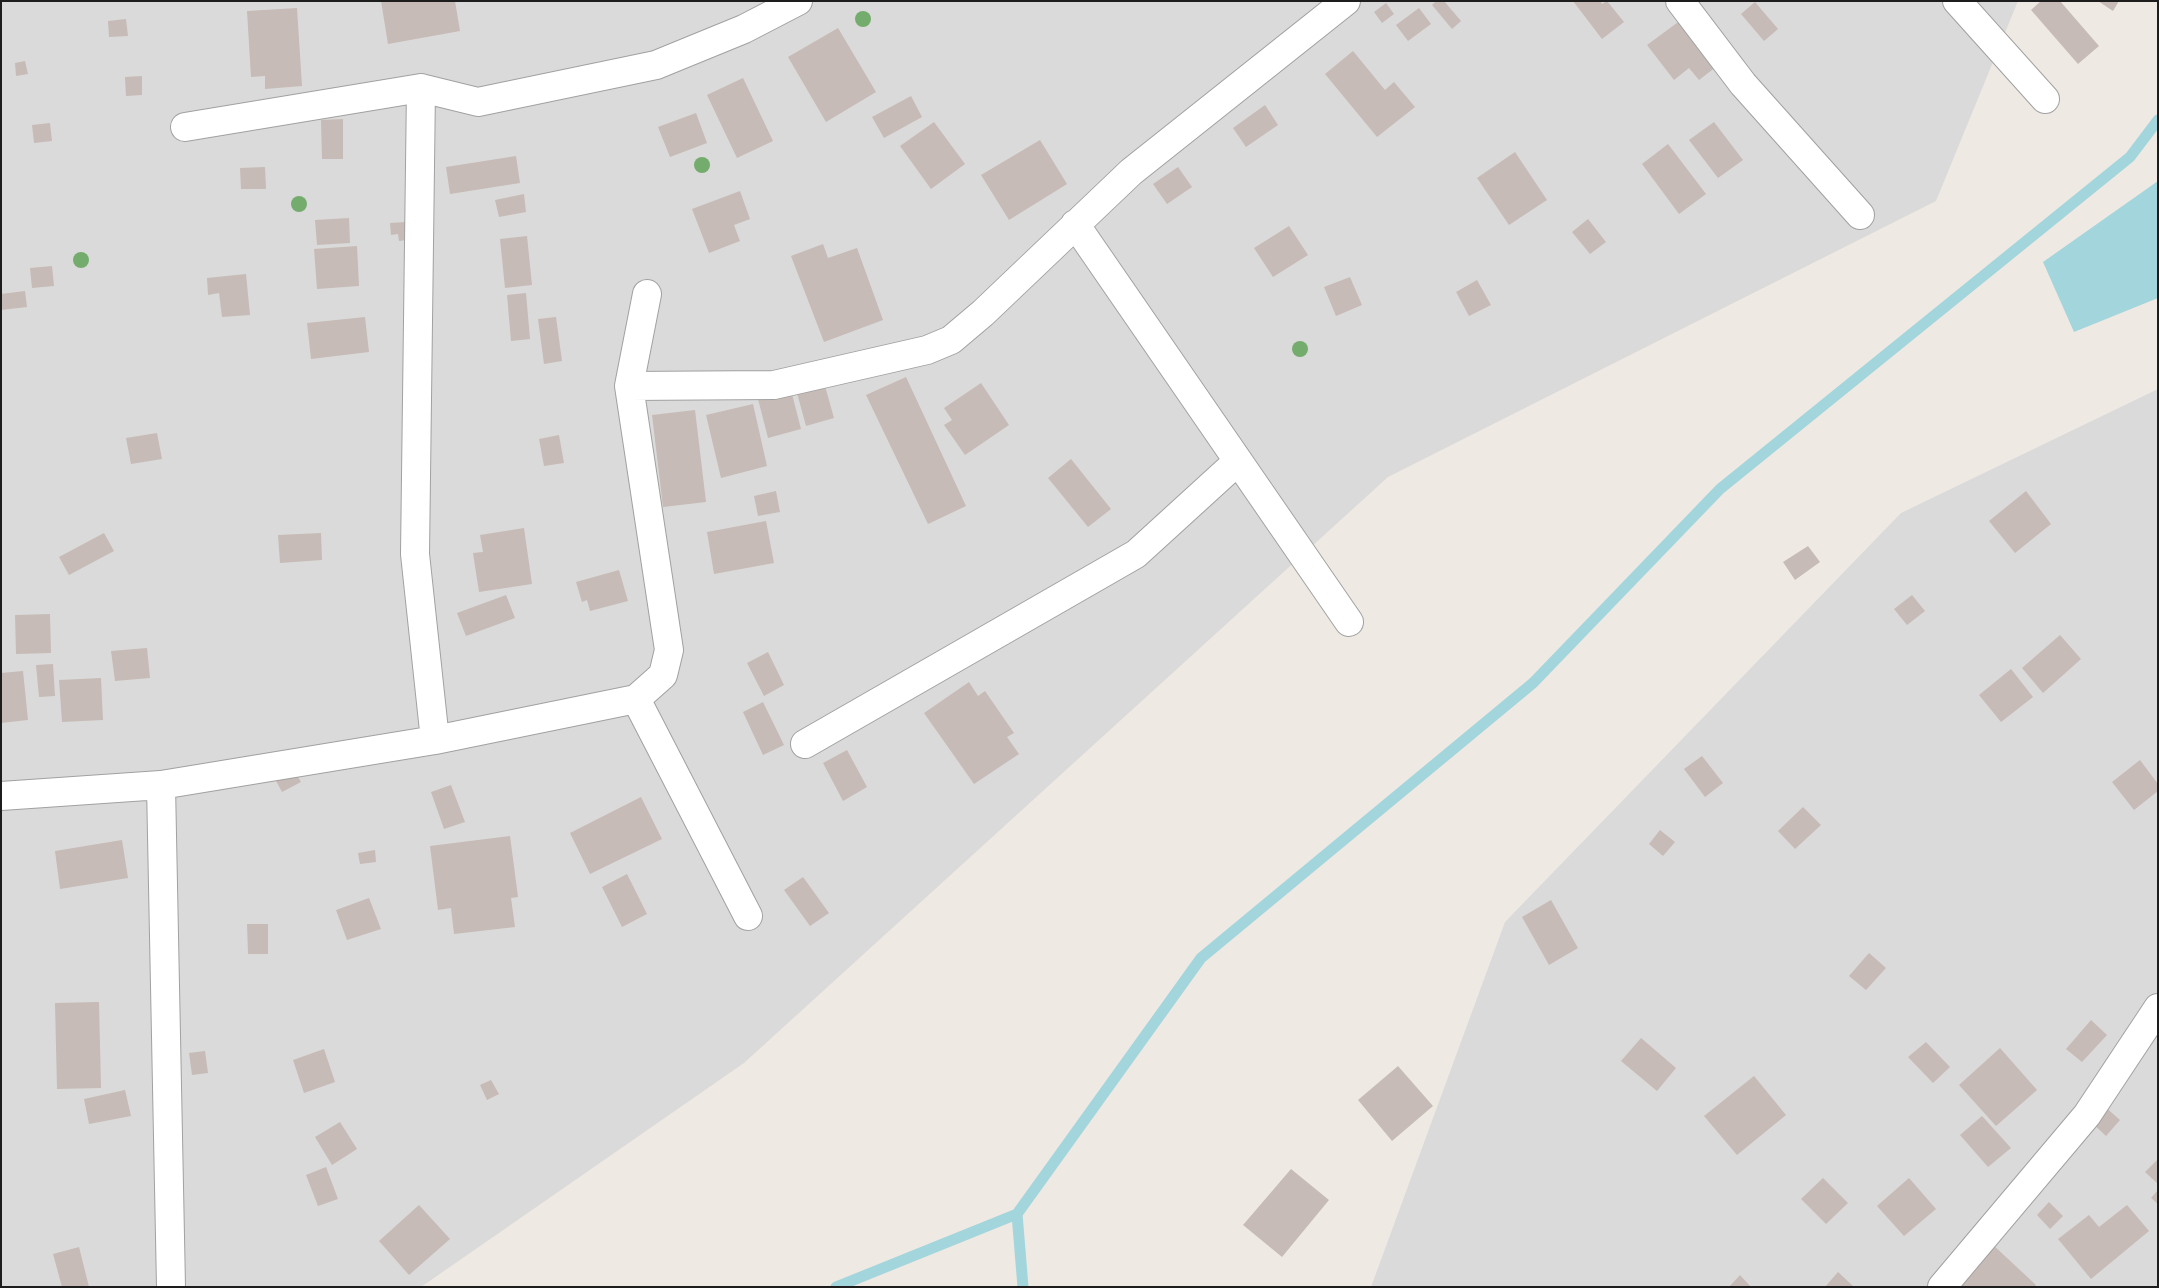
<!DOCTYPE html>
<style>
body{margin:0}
#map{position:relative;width:2159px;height:1288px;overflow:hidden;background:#eee9e3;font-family:Raleway,sans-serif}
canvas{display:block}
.frame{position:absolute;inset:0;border:2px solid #1d1d1d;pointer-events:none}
</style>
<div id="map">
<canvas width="2159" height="1288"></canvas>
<div class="frame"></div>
</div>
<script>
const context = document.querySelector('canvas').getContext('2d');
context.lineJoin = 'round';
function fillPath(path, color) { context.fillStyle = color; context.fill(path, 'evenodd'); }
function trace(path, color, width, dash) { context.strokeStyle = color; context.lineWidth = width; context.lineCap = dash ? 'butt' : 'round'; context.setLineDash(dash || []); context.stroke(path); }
fillPath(new Path2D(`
 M 1,1 L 2018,1 L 1936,201 L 1388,477 L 744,1063 L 421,1287 L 1,1287 Z
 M 2158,389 L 2158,1287 L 1371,1287 L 1505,922 L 1901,513 Z`), '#dbdada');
fillPath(new Path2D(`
 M 2158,181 L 2158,298 L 2074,332 L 2043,262 Z`), '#a3d5dc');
trace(new Path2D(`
 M 836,1287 L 1017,1214
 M 1023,1287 L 1017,1214 L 1201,958 L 1533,683 L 1720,489 L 2130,157 L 2158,120`), '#a3d5dc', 11);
fillPath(new Path2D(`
 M 381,1 L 455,1 L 460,31 L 388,44 Z
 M 1436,1 L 1444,1 L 1461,21 L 1452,29 L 1432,5 Z
 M 1573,1 L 1600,1 L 1602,4 L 1607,1 L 1624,22 L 1602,39 Z
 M 2041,1 L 2060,1 L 2099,46 L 2078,64 L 2031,10 Z
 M 2098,1 L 2119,1 L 2113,11 Z
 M 1755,2 L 1778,29 L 1764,41 L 1741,14 Z
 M 1386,3 L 1394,14 L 1382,23 L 1374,12 Z
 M 297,8 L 302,86 L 265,89 L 265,76 L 251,77 L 247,11 Z
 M 1419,8 L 1431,24 L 1408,41 L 1396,25 Z
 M 1685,17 L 1721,63 L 1699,80 L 1689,68 L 1674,80 L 1647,45 Z
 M 126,19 L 128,36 L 109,37 L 108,21 Z
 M 838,28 L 876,92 L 826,122 L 788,57 Z
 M 1353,51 L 1385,90 L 1394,82 L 1415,107 L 1377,137 L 1325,74 Z
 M 25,61 L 28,74 L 16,76 L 15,63 Z
 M 142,76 L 142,95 L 126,96 L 125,77 Z
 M 743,78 L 773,141 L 737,158 L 707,95 Z
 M 911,96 L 922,117 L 884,138 L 872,117 Z
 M 1265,105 L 1278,125 L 1246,147 L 1233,128 Z
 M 696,113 L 707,143 L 670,157 L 658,127 Z
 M 343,119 L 343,159 L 322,159 L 321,120 Z
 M 934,122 L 965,164 L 931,189 L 900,146 Z
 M 1714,122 L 1743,160 L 1718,178 L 1689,140 Z
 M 50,123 L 52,141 L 34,143 L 32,125 Z
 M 1040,140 L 1067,184 L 1009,220 L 981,175 Z
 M 1668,144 L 1706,194 L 1679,214 L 1642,164 Z
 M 1515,152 L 1547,200 L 1509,225 L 1477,178 Z
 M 516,156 L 520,183 L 450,194 L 446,167 Z
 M 265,167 L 266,189 L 241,189 L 240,168 Z
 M 1178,167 L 1192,187 L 1167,204 L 1153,184 Z
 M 740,191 L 750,219 L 734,225 L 740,241 L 709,253 L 692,209 Z
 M 524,194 L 526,212 L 499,217 L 495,200 Z
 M 349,218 L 350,243 L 317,245 L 315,220 Z
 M 1588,219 L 1606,242 L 1590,254 L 1572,232 Z
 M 406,222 L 407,240 L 399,241 L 398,234 L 391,235 L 390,223 Z
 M 1289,226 L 1308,255 L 1273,277 L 1254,248 Z
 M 527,236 L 532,285 L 505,288 L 500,239 Z
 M 823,244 L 828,258 L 857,248 L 883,320 L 824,342 L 791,256 Z
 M 357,246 L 359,286 L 317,289 L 314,249 Z
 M 52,266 L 54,286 L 32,288 L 30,268 Z
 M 246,274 L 250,315 L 222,317 L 219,293 L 208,295 L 207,278 Z
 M 1350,277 L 1362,305 L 1336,316 L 1324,287 Z
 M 1477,280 L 1491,305 L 1469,316 L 1456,292 Z
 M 25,291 L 27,307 L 1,310 L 1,294 Z
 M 526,293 L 530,339 L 511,341 L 507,295 Z
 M 365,317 L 369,352 L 311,359 L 307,323 Z
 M 556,317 L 562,361 L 544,364 L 538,319 Z
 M 906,377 L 966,506 L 928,524 L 866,395 Z
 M 981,383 L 1009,425 L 965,455 L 944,425 L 952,420 L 944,408 Z
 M 825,386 L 834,418 L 806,426 L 797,393 Z
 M 791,390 L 801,429 L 768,438 L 758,399 Z
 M 753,404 L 767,466 L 721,478 L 706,415 Z
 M 695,410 L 706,502 L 663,507 L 652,415 Z
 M 157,433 L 162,459 L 131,464 L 126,438 Z
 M 559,435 L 564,463 L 544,466 L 539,439 Z
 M 1071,459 L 1111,509 L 1088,527 L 1048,478 Z
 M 776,491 L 780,512 L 758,516 L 754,496 Z
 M 2026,491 L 2051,524 L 2015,553 L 1989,521 Z
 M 766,521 L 774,563 L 714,574 L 707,532 Z
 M 524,528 L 532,584 L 479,592 L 473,553 L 483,552 L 480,535 Z
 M 104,533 L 114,551 L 69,575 L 59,557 Z
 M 321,533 L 322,560 L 280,563 L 278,535 Z
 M 1808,546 L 1820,562 L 1795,580 L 1783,562 Z
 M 619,570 L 628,601 L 590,611 L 587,600 L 582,602 L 576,582 Z
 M 506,595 L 515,618 L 466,636 L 457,613 Z
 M 1912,595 L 1925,611 L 1907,625 L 1894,609 Z
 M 50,614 L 51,653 L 16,654 L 15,615 Z
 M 2060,635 L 2081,659 L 2043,693 L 2022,668 Z
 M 147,648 L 150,678 L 115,681 L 111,651 Z
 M 768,652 L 784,685 L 764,696 L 747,663 Z
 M 53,664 L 55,696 L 39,697 L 36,665 Z
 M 2011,669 L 2033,697 L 2001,722 L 1979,695 Z
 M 23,671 L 28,720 L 1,723 L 1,673 Z
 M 101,678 L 103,720 L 62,722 L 59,680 Z
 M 969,682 L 978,696 L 985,691 L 1014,733 L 1007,737 L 1019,754 L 974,784 L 924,713 Z
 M 763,702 L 784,745 L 763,755 L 743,712 Z
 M 847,750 L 867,787 L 843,801 L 823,763 Z
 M 1702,756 L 1723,783 L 1705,797 L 1684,769 Z
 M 2140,760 L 2158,784 L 2158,791 L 2134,810 L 2112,782 Z
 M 291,765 L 301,782 L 282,792 L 273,775 Z
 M 451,785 L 465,822 L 444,829 L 431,792 Z
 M 641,797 L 662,839 L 590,874 L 570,833 Z
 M 1803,807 L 1821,825 L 1795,849 L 1778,831 Z
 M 1660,830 L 1675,842 L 1663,856 L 1649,844 Z
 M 510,836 L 518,897 L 511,898 L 515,927 L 454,934 L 451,908 L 438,910 L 430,846 Z
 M 122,840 L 128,878 L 60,889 L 55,851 Z
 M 375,850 L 376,862 L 360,864 L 358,853 Z
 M 627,874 L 647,914 L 622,927 L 602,887 Z
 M 803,877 L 829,913 L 810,926 L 784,890 Z
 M 369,898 L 381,929 L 347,940 L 336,910 Z
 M 1551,900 L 1578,948 L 1549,965 L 1522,917 Z
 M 247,924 L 268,924 L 268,954 L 248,954 Z
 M 1869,953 L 1886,968 L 1866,990 L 1849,976 Z
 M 99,1002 L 101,1088 L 57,1089 L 55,1003 Z
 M 2091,1020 L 2107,1035 L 2082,1062 L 2066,1049 Z
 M 1641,1038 L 1676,1068 L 1657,1091 L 1621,1061 Z
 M 1926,1042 L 1950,1067 L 1933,1083 L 1908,1057 Z
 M 2000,1048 L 2037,1090 L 1996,1126 L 1959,1085 Z
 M 324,1049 L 335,1082 L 304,1093 L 293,1060 Z
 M 205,1051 L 208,1073 L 192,1075 L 189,1053 Z
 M 1398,1066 L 1433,1106 L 1392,1141 L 1358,1100 Z
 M 1754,1076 L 1786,1115 L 1737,1155 L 1704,1116 Z
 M 491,1080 L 499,1094 L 487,1100 L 480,1085 Z
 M 125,1090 L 131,1116 L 89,1124 L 84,1099 Z
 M 2103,1105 L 2120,1120 L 2106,1136 L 2089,1120 Z
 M 1982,1116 L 2011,1148 L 1988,1167 L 1960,1135 Z
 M 340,1122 L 357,1149 L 332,1165 L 315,1137 Z
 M 2158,1159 L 2158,1184 L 2145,1172 Z
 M 326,1167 L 338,1199 L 318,1206 L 306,1175 Z
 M 1291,1169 L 1329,1200 L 1282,1257 L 1243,1225 Z
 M 1823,1178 L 1848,1203 L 1826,1224 L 1801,1199 Z
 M 1909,1178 L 1936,1209 L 1904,1236 L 1877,1206 Z
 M 2158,1190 L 2158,1204 L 2151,1198 Z
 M 2049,1202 L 2063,1216 L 2050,1229 L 2037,1215 Z
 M 419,1205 L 450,1239 L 409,1275 L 379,1241 Z
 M 2127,1205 L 2149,1231 L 2091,1279 L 2058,1239 L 2089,1215 L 2099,1227 Z
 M 1992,1244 L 2036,1285 L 2034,1287 L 1952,1287 Z
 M 79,1247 L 89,1287 L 62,1287 L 53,1254 Z
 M 1838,1272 L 1853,1286 L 1825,1287 Z
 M 1740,1275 L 1751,1287 L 1729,1287 Z`), '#c6bbb6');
const street = new Path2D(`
 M 1680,1 L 1743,84 L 1860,215
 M 1957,1 L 2045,99
 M 421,88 L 415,554 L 435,740
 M 185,127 L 421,88 L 478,102 L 656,65 L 744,29 L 798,1
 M 1075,224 L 1349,622
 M 629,386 L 774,385 L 927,350 L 951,340 L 983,313 L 1131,172 L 1346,1
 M 636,699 L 748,916
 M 805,744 L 1136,554 L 1238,461
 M 161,785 L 171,1287
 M 1,796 L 161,785 L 435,740 L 636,699 L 663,675 L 669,650 L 629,386 L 647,294
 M 1942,1287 L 2087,1115 L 2158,1008`);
trace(street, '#a1a1a1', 30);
trace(street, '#fff', 28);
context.fillStyle = '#73ac6d';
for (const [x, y] of [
 [863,19],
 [702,165],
 [299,204],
 [81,260],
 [1300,349]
]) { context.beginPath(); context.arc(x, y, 8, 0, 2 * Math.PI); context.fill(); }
</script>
